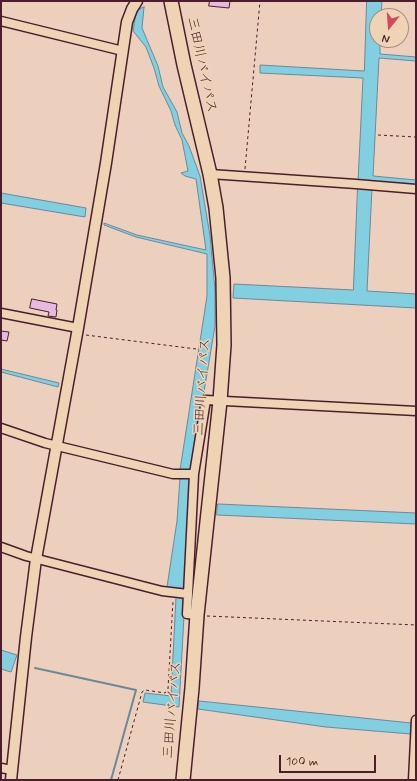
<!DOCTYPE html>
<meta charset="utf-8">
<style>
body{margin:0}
#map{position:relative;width:417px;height:781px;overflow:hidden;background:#eccfbd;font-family:Mynerve,sans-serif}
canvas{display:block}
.frame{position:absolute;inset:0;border:2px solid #4a1f2b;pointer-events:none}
.north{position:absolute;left:369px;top:8px;width:40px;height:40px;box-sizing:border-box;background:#eed4b5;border:1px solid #ac8c7e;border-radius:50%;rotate:197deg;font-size:11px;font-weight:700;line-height:16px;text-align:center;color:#4a1f2b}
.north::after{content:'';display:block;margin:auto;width:14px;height:18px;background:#d1495b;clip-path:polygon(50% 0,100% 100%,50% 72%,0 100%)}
.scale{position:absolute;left:279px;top:755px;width:97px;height:18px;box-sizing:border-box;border:2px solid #4a1f2b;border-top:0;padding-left:5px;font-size:12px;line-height:14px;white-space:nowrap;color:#4a1f2b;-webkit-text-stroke:3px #eed4b5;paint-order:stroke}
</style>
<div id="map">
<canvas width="417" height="781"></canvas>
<div class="frame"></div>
<div class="north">N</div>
<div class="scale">100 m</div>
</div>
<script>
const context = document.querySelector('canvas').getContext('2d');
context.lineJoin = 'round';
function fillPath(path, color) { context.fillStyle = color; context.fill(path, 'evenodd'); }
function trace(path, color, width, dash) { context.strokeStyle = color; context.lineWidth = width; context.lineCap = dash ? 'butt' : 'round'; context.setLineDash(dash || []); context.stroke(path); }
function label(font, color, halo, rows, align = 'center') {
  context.font = font + ' Mynerve,"Klee One",sans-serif'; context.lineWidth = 3; context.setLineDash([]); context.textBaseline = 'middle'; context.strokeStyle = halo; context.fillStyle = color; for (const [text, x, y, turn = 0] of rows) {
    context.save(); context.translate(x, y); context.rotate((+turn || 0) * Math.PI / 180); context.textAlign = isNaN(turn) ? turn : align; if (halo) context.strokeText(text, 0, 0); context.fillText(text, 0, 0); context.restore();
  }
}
const water = new Path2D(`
 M 367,1 L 382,1 L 381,16 L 377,16 L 377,40 L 380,40 L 380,54 L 416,57 L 416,61 L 379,58 L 373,176 L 416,180 L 416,186 L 358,182 L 363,78 L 260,73 L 260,65 L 364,71 Z
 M 144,7 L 142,28 L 158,66 L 163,87 L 177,112 L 182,133 L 189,146 L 200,176 L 210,236 L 215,290 L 215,326 L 191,469 L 187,471 L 180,470 L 207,296 L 207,254 L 136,237 L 104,225 L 104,223 L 137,235 L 206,250 L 196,179 L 185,176 L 181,173 L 188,171 L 182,140 L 175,125 L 171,111 L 159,86 L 154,68 L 146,47 L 133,31 C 135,22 134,9 144,7 Z
 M 358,186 L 372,188 L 367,291 L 416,294 L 416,308 L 233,298 L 234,284 L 353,290 Z
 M 1,193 L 86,208 L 85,217 L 1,203 Z
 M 1,369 L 59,383 L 58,387 L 1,372 Z
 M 187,477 L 190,478 L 185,588 L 180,589 L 167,587 L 177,521 L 180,478 Z
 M 218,504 L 416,513 L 416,524 L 217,515 Z
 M 180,595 L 185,598 L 179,707 L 143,702 L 145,693 L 171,696 L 176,597 Z
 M 1,650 L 17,655 L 11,672 L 1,669 Z
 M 199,701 L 411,723 L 411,734 L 326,727 L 198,709 Z`);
fillPath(water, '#82cfe1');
trace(water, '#6c8998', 1);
trace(new Path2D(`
 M 35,668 L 136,690 L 111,780`), '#6c8998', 2);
const building = new Path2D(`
 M 210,1 L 230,1 L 229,8 L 209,6 Z
 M 32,299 L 57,304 L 56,310 L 57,310 L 56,317 L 48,316 L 49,312 L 30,308 Z
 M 1,331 L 9,332 L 7,341 L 1,340 Z`);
fillPath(building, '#e6b9de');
trace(building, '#4a1f2b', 1);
const minor = new Path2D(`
 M 1,21 L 123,51
 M 210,174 L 356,184 L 416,189
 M 1,313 L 78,328
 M 1,428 L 45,443 L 173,474 L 194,474 L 206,400 L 416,411
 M 1,547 L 26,556 L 162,591 L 188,594 L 187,614 L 197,615
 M 188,594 L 194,474
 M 1,768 L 12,770
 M 413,780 L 416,720`);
const tertiary = new Path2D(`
 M 11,780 L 26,637 L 36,559 L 78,328 L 106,163 L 127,22 L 132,9 L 137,1`);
const trunk = new Path2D(`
 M 171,1 L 184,65 L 210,174 L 216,208 L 223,278 L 224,345 L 220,401 L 197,615 L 192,688 L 183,780`);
trace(minor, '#4a1f2b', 11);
trace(tertiary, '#4a1f2b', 13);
trace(trunk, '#4a1f2b', 16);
trace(new Path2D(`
 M 378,135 L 416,137
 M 245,169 L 260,1
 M 86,335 L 196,349
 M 207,616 L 416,625
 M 118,780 L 142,692 L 145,690 L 165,693 L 168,689 L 173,601`), '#4a1f2b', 1, [3, 3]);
trace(minor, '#eed4b5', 8);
trace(tertiary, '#eed4b5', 10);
trace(trunk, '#eed4b5', 13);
label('14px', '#4a1f2b', '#eed4b5', [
 ["三田川バイパス",201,65,78],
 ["三田川バイパス",203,387,-86],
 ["三田川バイパス",173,710,-85]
]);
</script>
